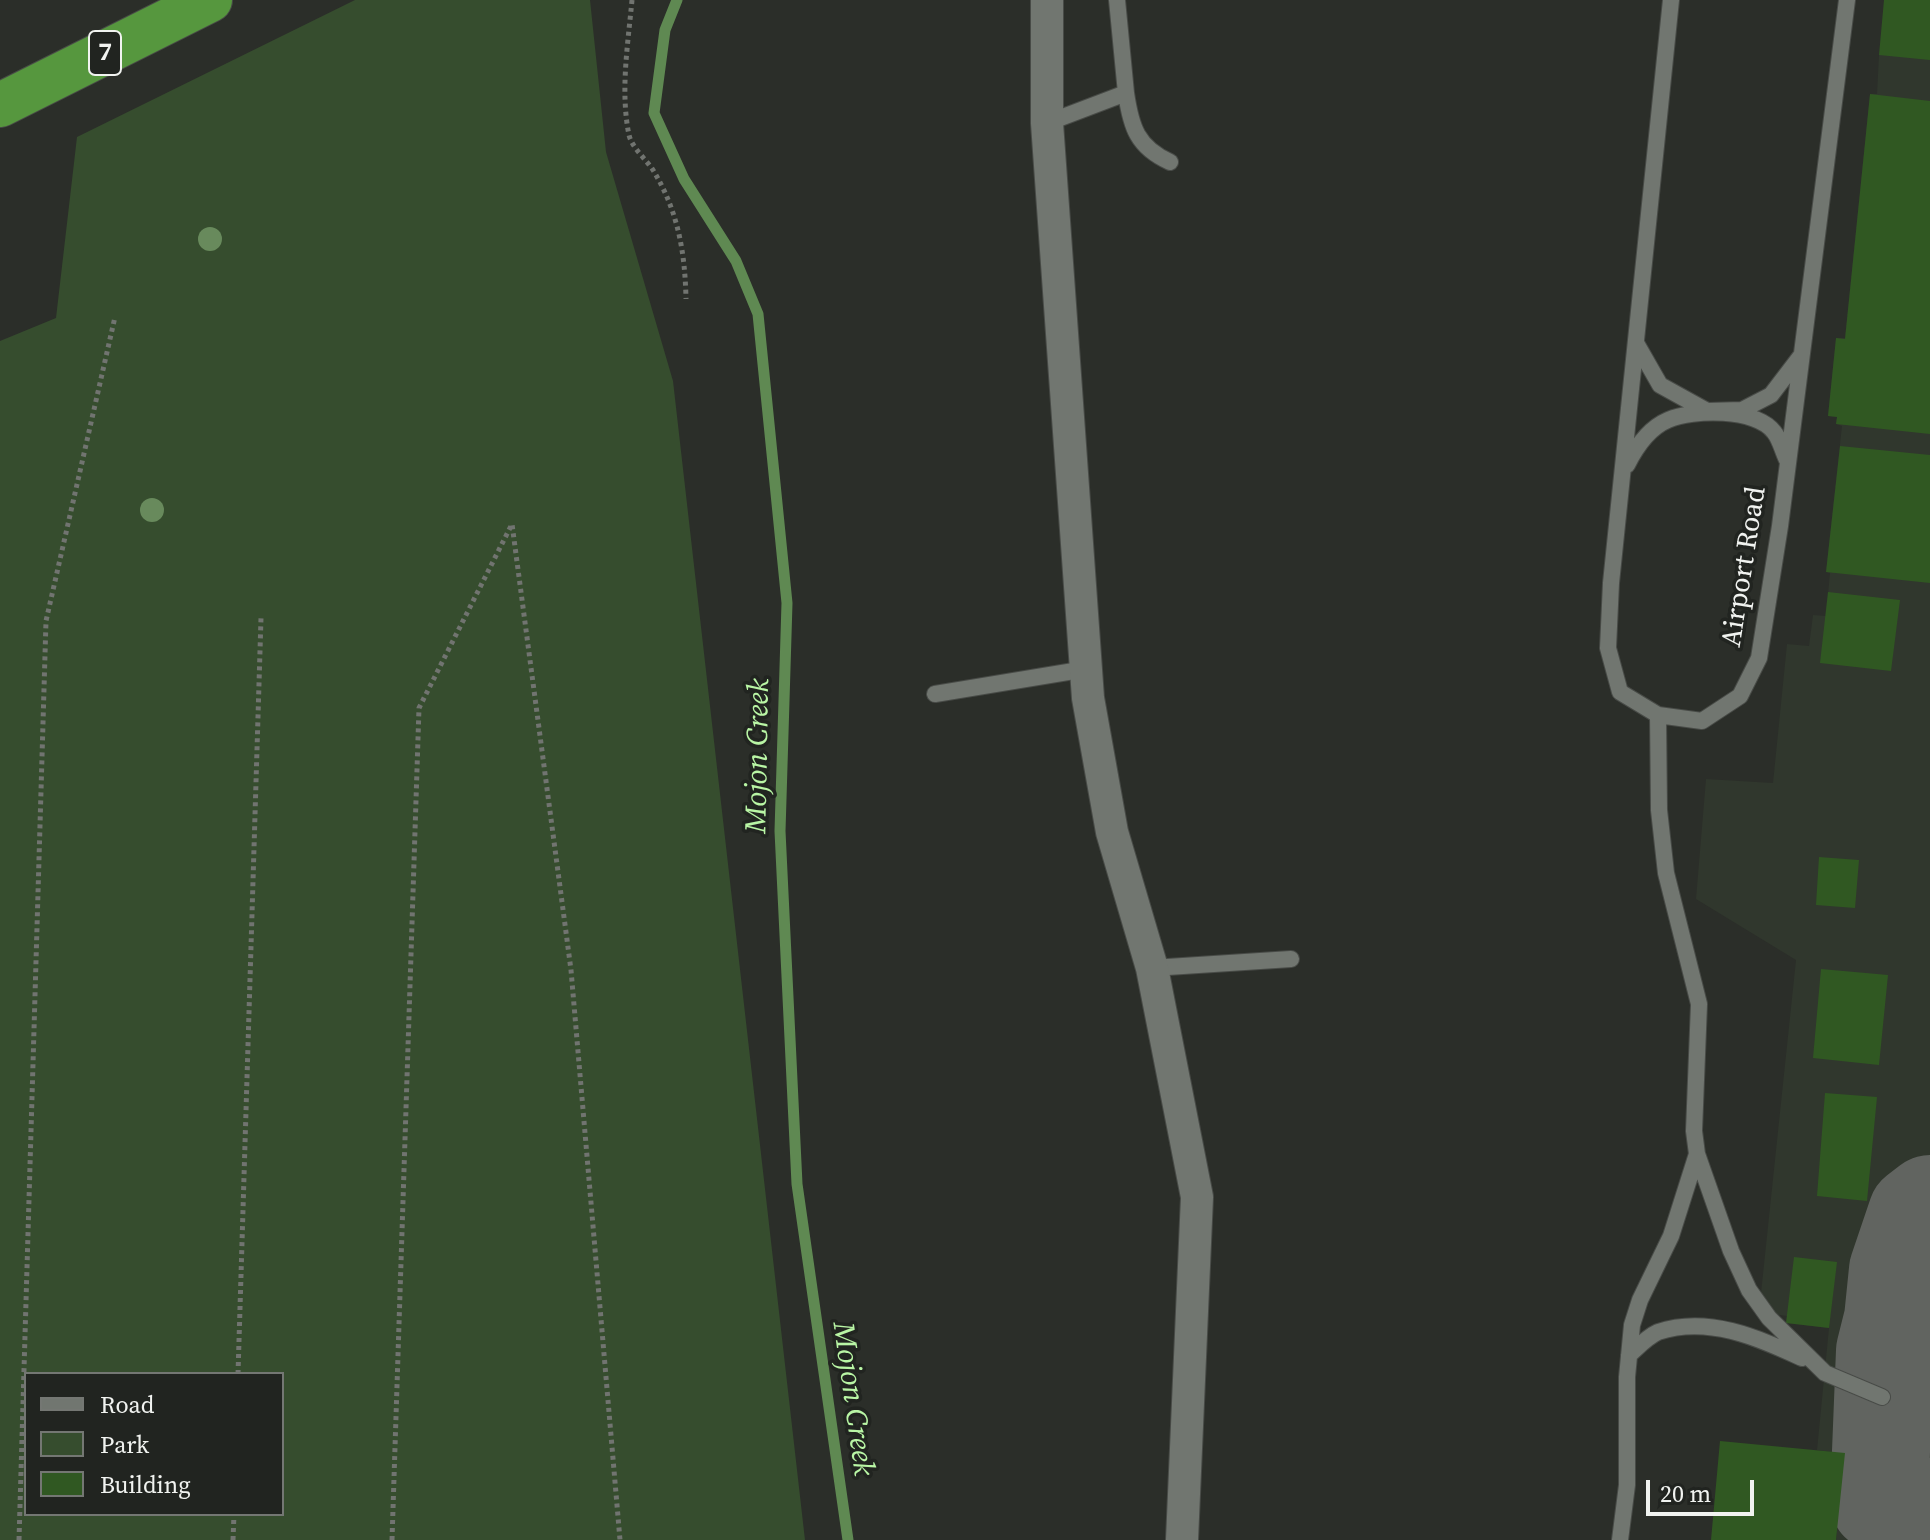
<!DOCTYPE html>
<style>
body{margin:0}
#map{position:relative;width:1930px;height:1540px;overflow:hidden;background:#2b2e29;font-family:"Source Serif 4",serif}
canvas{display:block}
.legend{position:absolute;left:24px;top:1372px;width:260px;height:144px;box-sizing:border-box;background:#212420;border:2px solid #747773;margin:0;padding:10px 14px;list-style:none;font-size:24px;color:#f1f3f0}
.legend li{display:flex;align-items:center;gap:16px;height:40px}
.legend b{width:40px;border:2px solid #747773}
.scale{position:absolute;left:1646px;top:1480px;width:108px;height:36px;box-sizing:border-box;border:4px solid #f1f3f0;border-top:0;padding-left:10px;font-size:24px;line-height:28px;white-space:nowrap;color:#f1f3f0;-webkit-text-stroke:6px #212420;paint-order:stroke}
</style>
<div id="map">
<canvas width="1930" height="1540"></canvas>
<ul class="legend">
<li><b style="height:10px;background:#717670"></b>Road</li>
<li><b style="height:22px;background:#364d2e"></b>Park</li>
<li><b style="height:22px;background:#305822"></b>Building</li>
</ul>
<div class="scale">20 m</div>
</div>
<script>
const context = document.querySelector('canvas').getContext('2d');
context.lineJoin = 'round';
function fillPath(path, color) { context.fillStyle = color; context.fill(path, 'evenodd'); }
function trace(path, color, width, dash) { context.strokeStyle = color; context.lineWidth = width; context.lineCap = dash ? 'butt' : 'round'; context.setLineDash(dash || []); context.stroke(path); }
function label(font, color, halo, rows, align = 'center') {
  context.font = font + ' "Source Serif 4",serif'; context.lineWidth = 7; context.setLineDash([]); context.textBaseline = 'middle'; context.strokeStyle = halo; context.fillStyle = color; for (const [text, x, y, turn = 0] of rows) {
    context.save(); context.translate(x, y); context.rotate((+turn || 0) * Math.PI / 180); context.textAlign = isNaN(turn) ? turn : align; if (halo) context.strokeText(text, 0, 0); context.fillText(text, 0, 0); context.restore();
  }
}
fillPath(new Path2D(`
 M 1930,0 L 1930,1540 L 1836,1540 L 1845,1454 L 1817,1450 L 1829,1328 L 1786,1323 L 1787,1316 L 1759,1312 L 1796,960 L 1696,899 L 1706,779 L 1773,783 L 1787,644 L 1809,646 L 1813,615 L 1826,616 L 1830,573 L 1826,572 L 1842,426 L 1836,424 L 1837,417 L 1828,416 L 1836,338 L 1845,338 L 1870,94 L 1877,94 L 1879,55 Z`), '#30372d');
fillPath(new Path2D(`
 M 355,0 L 590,0 L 606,152 L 673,381 L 805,1540 L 0,1540 L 0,341 L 56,318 L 77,137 ZM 26,1374 L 282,1374 L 282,1514 L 26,1514 Z`), '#364d2e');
trace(new Path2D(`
 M 677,0 L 665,30 L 654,113 L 684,179 L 736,261 L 758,314 L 787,603 L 780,831 L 797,1184 L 848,1540`), '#5f8952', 11);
trace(new Path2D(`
 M 1930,1204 L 1917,1214 L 1898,1270 L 1893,1319 L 1885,1351 L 1879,1502 L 1930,1507`), '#616460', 98);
fillPath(new Path2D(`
 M 1884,0 L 1930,0 L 1930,60 L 1879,55 Z
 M 1870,94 L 1930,101 L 1930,434 L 1836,424 L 1837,417 L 1828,416 L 1836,338 L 1845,339 Z
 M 1840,446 L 1930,455 L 1930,583 L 1826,572 Z
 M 1828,592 L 1900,600 L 1891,671 L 1820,663 Z
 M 1819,857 L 1859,860 L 1855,908 L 1816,905 Z
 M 1821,969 L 1888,975 L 1879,1065 L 1813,1058 Z
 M 1825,1093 L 1877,1097 L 1867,1201 L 1817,1196 Z
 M 1794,1257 L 1837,1262 L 1829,1328 L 1786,1323 Z
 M 1720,1441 L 1845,1453 L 1836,1540 L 1711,1540 Z`), '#305822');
const service = new Path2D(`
 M 1671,0 L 1611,583 L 1608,648 L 1620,692 L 1658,715 L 1702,721 L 1740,696 L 1759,658 L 1780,526 L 1847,0
 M 1126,93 C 1131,127 1137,147 1170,162
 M 1047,123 L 1126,93 L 1117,0
 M 1636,343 L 1660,385 L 1707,411 L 1742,410 L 1771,395 L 1800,357
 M 1627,465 C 1636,447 1649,428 1668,420 C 1693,409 1756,408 1774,432 C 1780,439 1783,452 1787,460
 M 935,694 L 1086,669
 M 1658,715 L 1659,810 L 1666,873 L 1699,1004 L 1694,1131 L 1697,1154 L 1731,1251 L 1749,1290 L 1769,1318 L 1825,1373 L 1882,1397
 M 1152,968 L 1291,959
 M 1629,1355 C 1638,1347 1647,1337 1658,1332 C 1708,1315 1758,1338 1802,1358
 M 1620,1540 L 1627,1485 L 1627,1377 L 1632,1325 L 1640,1300 L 1671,1236 L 1697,1154`);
const minor = new Path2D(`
 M 1047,0 L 1047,123 L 1088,698 L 1112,832 L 1152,968 L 1197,1197 L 1182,1540`);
const trunk = new Path2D(`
 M 0,105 L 210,0`);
trace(service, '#484b47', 18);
trace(minor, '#484b47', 34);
trace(trunk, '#484b47', 46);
trace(new Path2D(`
 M 632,0 C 628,44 620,91 629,135 C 632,148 646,159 653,170 C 678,211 685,252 686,299
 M 238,1374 L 261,618
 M 19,1540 L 46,621 L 115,317
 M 233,1540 L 234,1514
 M 392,1540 L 419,708 L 512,524 L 571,970 L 620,1540`), '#717470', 5, [4, 4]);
trace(service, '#717670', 16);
trace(minor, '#717670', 32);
trace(trunk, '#56973e', 44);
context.fillStyle = '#688a5c';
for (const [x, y] of [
 [210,239],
 [152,510]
]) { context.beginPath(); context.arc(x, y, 12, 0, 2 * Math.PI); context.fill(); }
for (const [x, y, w] of [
 [105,53,32]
]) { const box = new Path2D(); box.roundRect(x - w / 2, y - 22, w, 44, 6); context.fillStyle = '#212420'; context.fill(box); trace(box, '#f1f3f0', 2); }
label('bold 26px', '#f1f3f0', null, [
 ["7",105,53]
]);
label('28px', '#f1f3f0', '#212420', [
 ["Airport Road",1745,567,-81]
]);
label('italic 30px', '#b9f6a5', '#212420', [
 ["Mojon Creek",759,756,-89],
 ["Mojon Creek",852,1399,82]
]);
</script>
